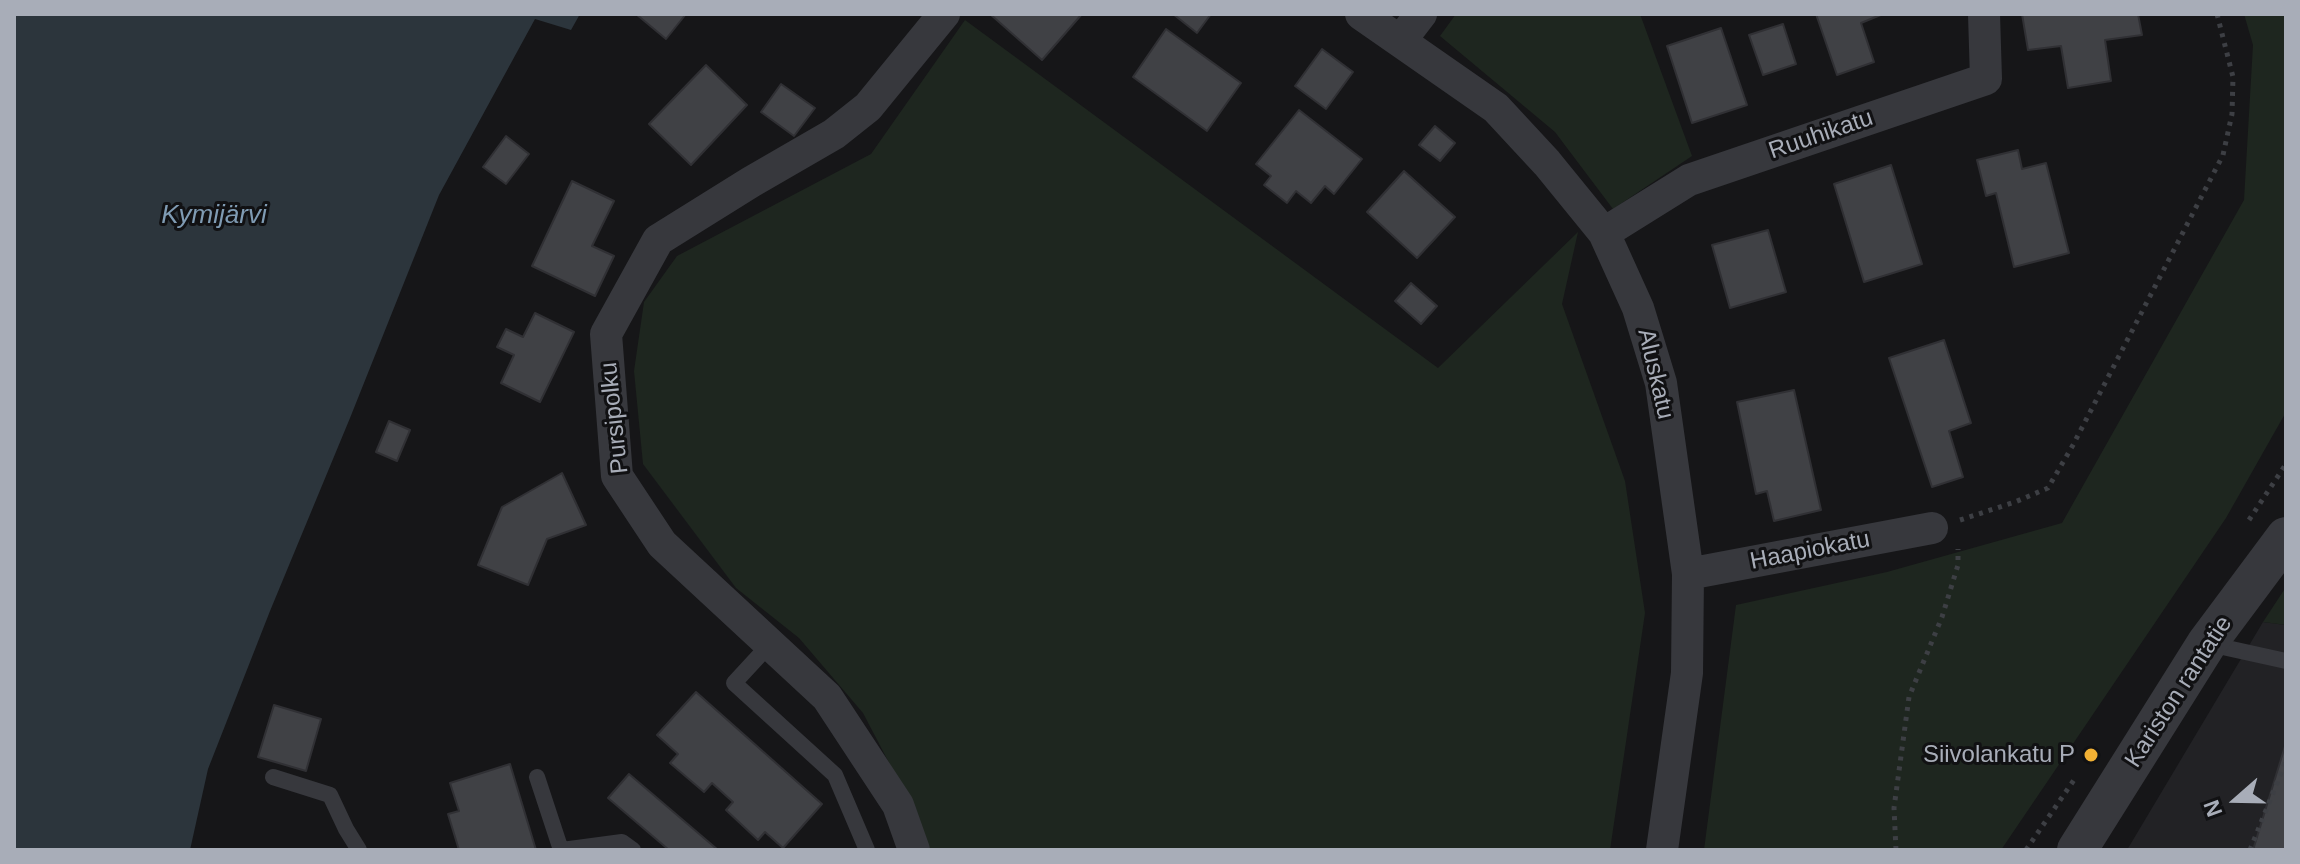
<!DOCTYPE html>
<meta charset="utf-8">
<style>
body{margin:0}
#map{position:relative;width:2300px;height:864px;overflow:hidden;background:#161618;font-family:Arial,sans-serif}
canvas{display:block}
.frame{position:absolute;inset:0;border:16px solid #a8adb8;pointer-events:none}
.north{position:absolute;left:2196px;top:760px;width:80px;height:80px;-webkit-text-stroke:6px #111113;paint-order:stroke;rotate:250deg;font-size:22px;font-weight:700;line-height:32px;text-align:center;color:#a8adb8}
.north::after{content:'';display:block;margin:auto;width:28px;height:36px;background:#a8adb8;clip-path:polygon(50% 0,100% 100%,50% 72%,0 100%)}
</style>
<div id="map">
<canvas width="2300" height="864"></canvas>
<div class="frame"></div>
<div class="north">N</div>
</div>
<script>
const context = document.querySelector('canvas').getContext('2d');
context.lineJoin = 'round';
function fillPath(path, color) { context.fillStyle = color; context.fill(path, 'evenodd'); }
function trace(path, color, width, dash) { context.strokeStyle = color; context.lineWidth = width; context.lineCap = dash ? 'butt' : 'round'; context.setLineDash(dash || []); context.stroke(path); }
function label(font, color, halo, rows, align = 'center') {
  context.font = font + ' Arial,sans-serif'; context.lineWidth = 6; context.setLineDash([]); context.textBaseline = 'middle'; context.strokeStyle = halo; context.fillStyle = color; for (const [text, x, y, turn = 0] of rows) {
    context.save(); context.translate(x, y); context.rotate((+turn || 0) * Math.PI / 180); context.textAlign = isNaN(turn) ? turn : align; if (halo) context.strokeText(text, 0, 0); context.fillText(text, 0, 0); context.restore();
  }
}
fillPath(new Path2D(`
 M 2263,622 L 2286,625 L 2286,850 L 2127,850 Z`), '#222225');
fillPath(new Path2D(`
 M 1456,14 L 1640,14 L 1692,156 L 1613,209 L 1555,132 L 1440,36 Z
 M 2244,14 L 2286,14 L 2286,412 L 2226,518 L 2001,850 L 1704,850 L 1736,605 L 1887,572 L 2062,523 L 2244,200 L 2253,45 Z
 M 965,20 L 1438,368 L 1578,232 L 1562,304 L 1625,481 L 1645,613 L 1610,850 L 930,850 L 918,818 L 863,713 L 799,638 L 736,588 L 643,464 L 634,371 L 644,302 L 677,256 L 871,154 Z
 M 2286,587 L 2286,625 L 2263,622 Z`), '#1e261f');
fillPath(new Path2D(`
 M 14,14 L 580,14 L 571,30 L 535,19 L 439,195 L 350,418 L 270,611 L 208,769 L 190,850 L 14,850 Z`), '#2c353c');
const building = new Path2D(`
 M 636,14 L 686,14 L 666,39 Z
 M 990,14 L 1082,14 L 1042,60 Z
 M 1173,14 L 1211,14 L 1197,33 Z
 M 1816,14 L 1883,14 L 1861,23 L 1874,62 L 1837,75 Z
 M 2022,14 L 2138,14 L 2142,35 L 2105,40 L 2111,81 L 2068,88 L 2061,46 L 2028,50 Z
 M 1783,24 L 1796,64 L 1763,75 L 1749,35 Z
 M 1721,28 L 1747,105 L 1692,123 L 1667,46 Z
 M 1166,29 L 1241,83 L 1207,131 L 1133,77 Z
 M 1322,49 L 1353,72 L 1326,109 L 1295,86 Z
 M 706,65 L 747,105 L 691,165 L 649,124 Z
 M 781,84 L 815,108 L 794,136 L 761,112 Z
 M 1299,110 L 1362,159 L 1334,194 L 1325,186 L 1311,203 L 1296,191 L 1287,203 L 1264,185 L 1271,176 L 1256,164 Z
 M 1435,126 L 1455,143 L 1440,161 L 1419,145 Z
 M 506,136 L 529,154 L 506,184 L 483,167 Z
 M 2018,150 L 2022,169 L 2046,163 L 2069,253 L 2014,267 L 1996,193 L 1986,196 L 1977,160 Z
 M 1891,165 L 1922,264 L 1864,282 L 1834,184 Z
 M 1404,171 L 1455,217 L 1417,258 L 1367,212 Z
 M 572,181 L 614,201 L 592,246 L 614,256 L 595,296 L 532,266 Z
 M 1768,230 L 1786,292 L 1730,308 L 1712,245 Z
 M 1411,283 L 1437,306 L 1421,324 L 1395,301 Z
 M 535,313 L 574,332 L 540,402 L 501,383 L 514,355 L 497,347 L 506,329 L 523,337 Z
 M 1944,340 L 1971,423 L 1949,431 L 1963,477 L 1932,487 L 1889,358 Z
 M 1794,390 L 1821,510 L 1774,521 L 1767,491 L 1756,494 L 1737,402 Z
 M 389,421 L 410,430 L 397,461 L 376,452 Z
 M 562,473 L 586,525 L 547,539 L 528,585 L 478,565 L 502,507 Z
 M 696,692 L 822,804 L 783,848 L 765,832 L 758,840 L 726,810 L 733,802 L 712,783 L 704,792 L 670,763 L 678,754 L 657,735 Z
 M 274,705 L 321,719 L 306,771 L 258,757 Z
 M 2286,743 L 2286,850 L 2253,850 Z
 M 510,764 L 536,850 L 459,850 L 448,814 L 459,811 L 450,783 Z
 M 629,774 L 718,850 L 669,850 L 608,798 Z`);
fillPath(building, '#404145');
trace(building, '#303034', 2);
trace(new Path2D(`
 M 1960,520 L 2015,502 L 2048,488 L 2073,445 L 2223,155 L 2232,114 L 2233,77 L 2217,14
 M 2249,520 L 2286,464
 M 1896,850 L 1894,808 L 1909,697 L 1942,617 L 1958,565 L 1958,549
 M 2026,850 L 2076,777
 M 2250,850 L 2286,760`), '#3d3f44', 5, [4, 6]);
trace(new Path2D(`
 M 770,644 L 734,683 L 835,775 L 867,850
 M 2209,644 L 2286,661
 M 273,777 L 330,795 L 346,829 L 359,850
 M 537,777 L 561,850
 M 562,850 L 622,842 L 633,850`), '#37383d', 16);
trace(new Path2D(`
 M 1361,14 L 1496,108 L 1547,163 L 1604,233 L 1638,308 L 1661,383 L 1688,574 L 1687,673 L 1662,850
 M 1401,40 L 1421,14
 M 1604,233 L 1689,180 L 1986,79 L 1984,14
 M 1688,574 L 1932,528
 M 914,850 L 898,805 L 827,697 L 662,544 L 617,476 L 606,334 L 658,240 L 751,182 L 834,134 L 868,107 L 944,14`), '#37383d', 32);
trace(new Path2D(`
 M 2077,850 L 2207,643 L 2286,537`), '#37383d', 40);
for (const [x, y, r, color] of [
 [2091,755,8,"#f2b134"]
]) { const dot = new Path2D(); dot.arc(x, y, r, 0, 2 * Math.PI); context.fillStyle = color; context.fill(dot); trace(dot, '#111113', 3); }
label('24px', '#a8adb8', '#111113', [
 ["Ruuhikatu",1821,135,-19],
 ["Aluskatu",1655,374,77],
 ["Pursipolku",615,418,-96],
 ["Haapiokatu",1810,551,-11],
 ["Kariston rantatie",2179,692,-57]
]);
label('24px', '#a8adb8', '#111113', [
 ["Siivolankatu P",2075,755]
], 'right');
label('italic 26px', '#7f9bb3', '#111113', [
 ["Kymijärvi",214,216]
]);
</script>
